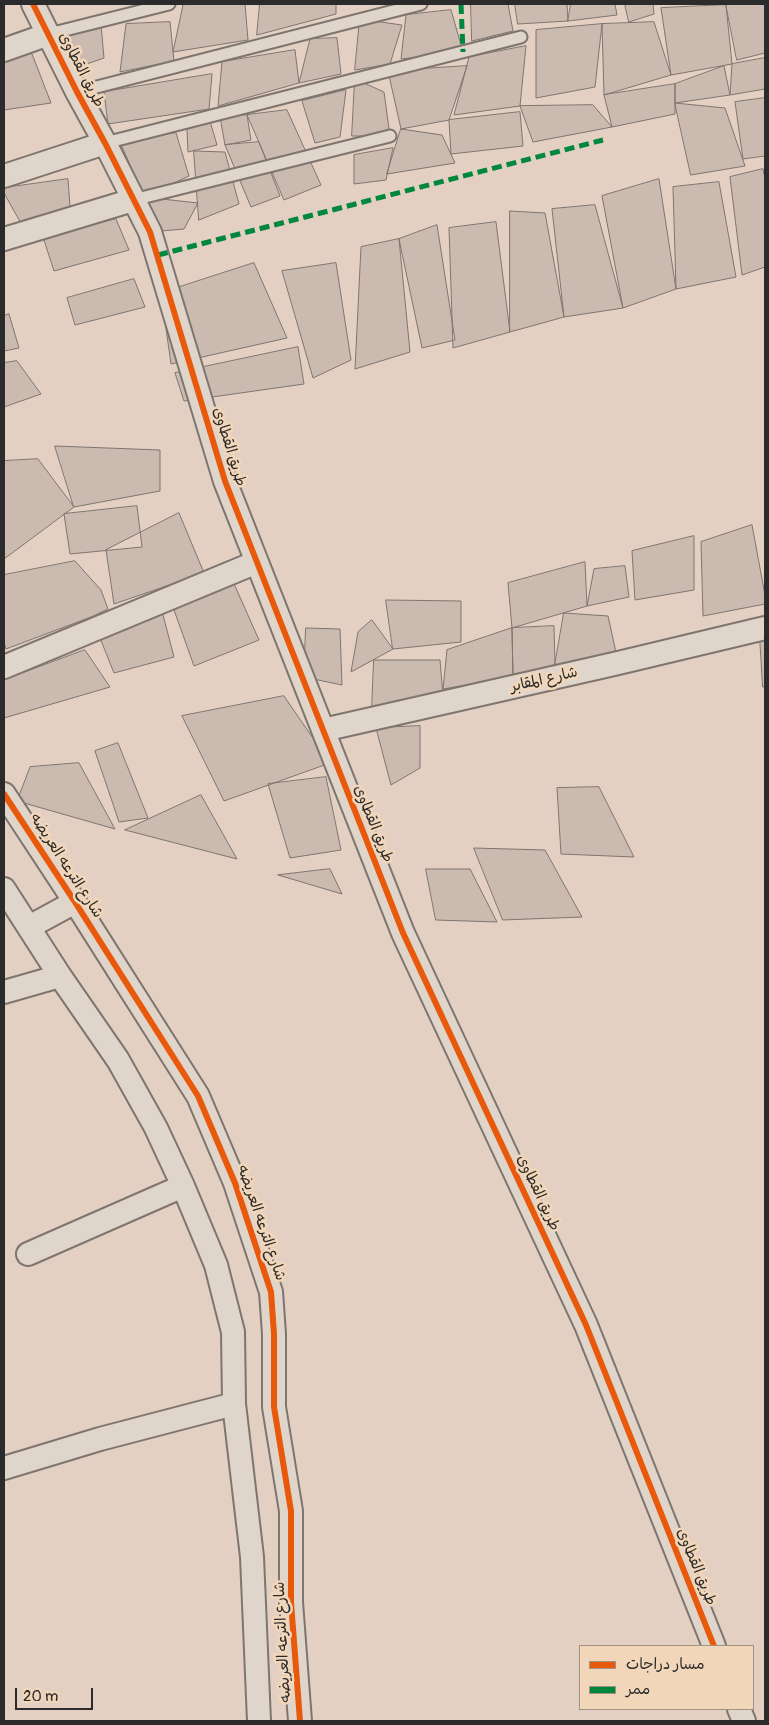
<!DOCTYPE html>
<meta charset="utf-8">
<style>
body{margin:0}
#map{position:relative;width:769px;height:1725px;overflow:hidden;background:#e4d0c2;font-family:Pangolin,"Playpen Sans Arabic",sans-serif}
canvas{display:block}
.frame{position:absolute;inset:0;border:5px solid #2b2b2b;pointer-events:none}
.legend{position:absolute;left:579px;top:1645px;width:175px;height:65px;box-sizing:border-box;background:#f2d6b9;border:1px solid #a29280;margin:0;padding:6px 9px;list-style:none;font-size:15px;color:#2b2b2b}
.legend li{display:flex;align-items:center;gap:10px;height:25px}
.legend b{width:25px;border:1px solid #a29280}
.scale{position:absolute;left:15px;top:1688px;width:78px;height:22px;box-sizing:border-box;border:2px solid #2b2b2b;border-top:0;padding-left:6px;font-size:15px;line-height:18px;white-space:nowrap;color:#2b2b2b;-webkit-text-stroke:4px #f2d6b9;paint-order:stroke}
</style>
<div id="map">
<canvas width="769" height="1725"></canvas>
<div class="frame"></div>
<ul class="legend">
<li><b style="height:6px;background:#e8590c"></b>مسار دراجات</li>
<li><b style="height:6px;background:#00873e"></b>ممر</li>
</ul>
<div class="scale">20 m</div>
</div>
<script>
const context = document.querySelector('canvas').getContext('2d');
context.lineJoin = 'round';
function fillPath(path, color) { context.fillStyle = color; context.fill(path, 'evenodd'); }
function trace(path, color, width, dash) { context.strokeStyle = color; context.lineWidth = width; context.lineCap = dash ? 'butt' : 'round'; context.setLineDash(dash || []); context.stroke(path); }
function label(font, color, halo, rows, align = 'center') {
  context.font = font + ' Pangolin,"Playpen Sans Arabic",sans-serif'; context.lineWidth = 5; context.setLineDash([]); context.textBaseline = 'middle'; context.strokeStyle = halo; context.fillStyle = color; for (const [text, x, y, turn = 0] of rows) {
    context.save(); context.translate(x, y); context.rotate((+turn || 0) * Math.PI / 180); context.textAlign = isNaN(turn) ? turn : align; if (halo) context.strokeText(text, 0, 0); context.fillText(text, 0, 0); context.restore();
  }
}
const building = new Path2D(`
 M 193,4 L 245,4 L 248,40 L 173,52 L 183,5 Z
 M 260,4 L 336,4 L 336,14 L 257,35 Z
 M 471,4 L 508,4 L 513,31 L 472,41 Z
 M 515,4 L 567,4 L 568,21 L 518,24 Z
 M 571,4 L 615,4 L 617,15 L 568,21 Z
 M 625,4 L 653,4 L 654,14 L 629,22 Z
 M 726,4 L 765,4 L 765,53 L 737,60 Z
 M 726,5 L 732,64 L 671,75 L 661,8 Z
 M 451,10 L 463,52 L 401,59 L 406,15 Z
 M 360,19 L 402,25 L 390,64 L 355,70 Z
 M 170,22 L 174,61 L 120,72 L 126,24 Z
 M 654,22 L 671,75 L 604,95 L 602,24 Z
 M 602,24 L 595,87 L 536,98 L 536,30 Z
 M 101,25 L 104,58 L 69,70 L 56,37 Z
 M 337,38 L 341,74 L 299,83 L 310,39 Z
 M 4,43 L 32,54 L 51,103 L 4,110 Z
 M 526,46 L 520,106 L 454,115 L 469,57 Z
 M 295,50 L 299,83 L 218,106 L 222,62 Z
 M 765,58 L 765,89 L 730,95 L 732,64 Z
 M 467,66 L 449,120 L 401,129 L 388,71 Z
 M 724,66 L 730,95 L 675,103 L 675,84 Z
 M 212,74 L 209,109 L 108,124 L 104,92 Z
 M 355,79 L 384,92 L 390,136 L 352,136 Z
 M 675,84 L 675,114 L 612,127 L 604,95 Z
 M 346,90 L 340,137 L 315,143 L 302,101 Z
 M 765,98 L 765,156 L 743,159 L 735,102 Z
 M 675,103 L 725,108 L 745,166 L 691,175 Z
 M 593,105 L 612,127 L 533,142 L 520,106 Z
 M 287,110 L 321,185 L 284,200 L 247,115 Z
 M 520,112 L 523,146 L 451,154 L 449,120 Z
 M 247,115 L 251,140 L 225,145 L 220,117 Z
 M 210,121 L 217,145 L 188,152 L 187,129 Z
 M 401,129 L 442,135 L 455,163 L 387,174 Z
 M 176,133 L 189,176 L 144,197 L 119,140 Z
 M 259,142 L 280,196 L 251,207 L 225,145 Z
 M 393,148 L 386,180 L 354,184 L 354,155 Z
 M 194,151 L 225,152 L 239,204 L 199,220 Z
 M 763,169 L 765,178 L 765,267 L 742,275 L 730,177 Z
 M 68,179 L 70,207 L 23,227 L 4,193 L 4,188 Z
 M 659,179 L 676,289 L 623,308 L 602,196 Z
 M 719,182 L 736,277 L 676,289 L 673,187 Z
 M 144,197 L 198,203 L 184,229 L 150,232 Z
 M 595,205 L 623,308 L 564,317 L 552,209 Z
 M 510,211 L 545,213 L 564,317 L 510,332 Z
 M 116,219 L 129,250 L 54,271 L 43,237 Z
 M 496,222 L 510,332 L 453,348 L 449,228 Z
 M 437,225 L 455,340 L 422,348 L 399,239 Z
 M 399,239 L 410,352 L 355,369 L 361,247 Z
 M 254,263 L 287,338 L 171,364 L 161,293 Z
 M 336,263 L 351,360 L 313,378 L 282,271 Z
 M 134,279 L 145,307 L 75,325 L 67,298 Z
 M 9,314 L 19,348 L 4,351 L 4,316 Z
 M 298,347 L 304,384 L 184,401 L 175,373 Z
 M 17,361 L 41,394 L 4,407 L 4,363 Z
 M 55,446 L 160,450 L 160,491 L 74,507 Z
 M 38,459 L 74,507 L 4,559 L 4,461 Z
 M 137,506 L 142,547 L 70,554 L 64,514 Z
 M 179,513 L 204,573 L 114,604 L 106,550 Z
 M 752,525 L 765,595 L 765,604 L 703,616 L 701,542 Z
 M 694,536 L 694,590 L 635,600 L 632,551 Z
 M 75,561 L 101,590 L 108,609 L 91,617 L 6,649 L 4,643 L 4,575 Z
 M 585,562 L 587,606 L 512,628 L 508,583 Z
 M 625,566 L 629,597 L 587,606 L 594,569 Z
 M 231,577 L 259,640 L 194,666 L 174,610 Z
 M 386,600 L 461,601 L 461,642 L 393,649 Z
 M 162,611 L 174,657 L 114,673 L 98,633 Z
 M 564,613 L 608,616 L 617,657 L 555,665 Z
 M 372,620 L 393,649 L 351,672 L 358,632 Z
 M 554,626 L 555,665 L 513,677 L 512,628 Z
 M 306,628 L 340,629 L 342,685 L 304,677 Z
 M 512,628 L 513,677 L 443,689 L 447,650 Z
 M 760,637 L 765,637 L 765,687 L 763,687 Z
 M 85,650 L 110,687 L 4,718 L 4,680 Z
 M 374,660 L 440,660 L 443,695 L 372,709 Z
 M 284,696 L 330,763 L 224,801 L 182,716 Z
 M 420,726 L 420,768 L 391,785 L 376,728 Z
 M 118,743 L 148,818 L 119,822 L 95,751 Z
 M 79,763 L 115,829 L 17,801 L 30,767 Z
 M 326,777 L 341,850 L 290,858 L 268,784 Z
 M 599,787 L 634,857 L 561,854 L 557,788 Z
 M 201,795 L 237,859 L 125,830 Z
 M 474,848 L 545,850 L 582,917 L 503,920 Z
 M 330,869 L 342,894 L 278,875 Z
 M 426,869 L 470,869 L 497,922 L 436,920 Z`);
fillPath(building, '#cbbab0');
trace(building, '#7e756f', 1);
const service = new Path2D(`
 M 49,34 L 169,4
 M 77,92 L 421,4
 M 105,143 L 521,37
 M 133,200 L 390,136`);
const minor = new Path2D(`
 M 33,4 L 77,92 L 105,143 L 150,232 L 225,481 L 403,933 L 586,1325 L 714,1646
 M 4,50 L 49,34
 M 4,176 L 105,143
 M 4,239 L 133,200
 M 4,667 L 257,562
 M 323,730 L 614,664 L 765,628
 M 4,794 L 75,902 L 198,1096 L 235,1183 L 271,1292 L 274,1334 L 274,1407 L 291,1511 L 291,1602 L 300,1721
 M 4,889 L 60,976 L 118,1060 L 156,1128 L 183,1186 L 216,1265 L 233,1332 L 234,1404 L 252,1557 L 259,1721
 M 29,927 L 75,902
 M 4,992 L 60,976
 M 28,1254 L 183,1186
 M 4,1468 L 100,1439 L 234,1404
 M 739,1709 L 744,1721`);
trace(service, '#7e756f', 15);
trace(minor, '#7e756f', 26);
trace(service, '#e0d5ca', 11);
trace(minor, '#e0d5ca', 22);
trace(new Path2D(`
 M 461,4 L 463,52
 M 158,255 L 603,140`), '#00873e', 5, [10, 5]);
trace(new Path2D(`
 M 33,4 L 77,92 L 105,143 L 150,232 L 225,481 L 403,933 L 586,1325 L 714,1646
 M 4,794 L 75,902 L 198,1096 L 235,1183 L 271,1292 L 274,1334 L 274,1407 L 291,1511 L 291,1602 L 300,1721`), '#e8590c', 6);
label('15px', '#2b2b2b', '#f2d6b9', [
 ["طريق القطاوى",81,70,63],
 ["طريق القطاوى",229,447,73],
 ["شارع المقابر",544,680,-13],
 ["طريق القطاوى",373,824,68],
 ["شارع الترعه العريضه",66,866,57],
 ["طريق القطاوى",538,1193,65],
 ["شارع الترعه العريضه",261,1223,71],
 ["طريق القطاوى",696,1567,68],
 ["شارع الترعه العريضه",283,1642,-93]
]);
</script>
